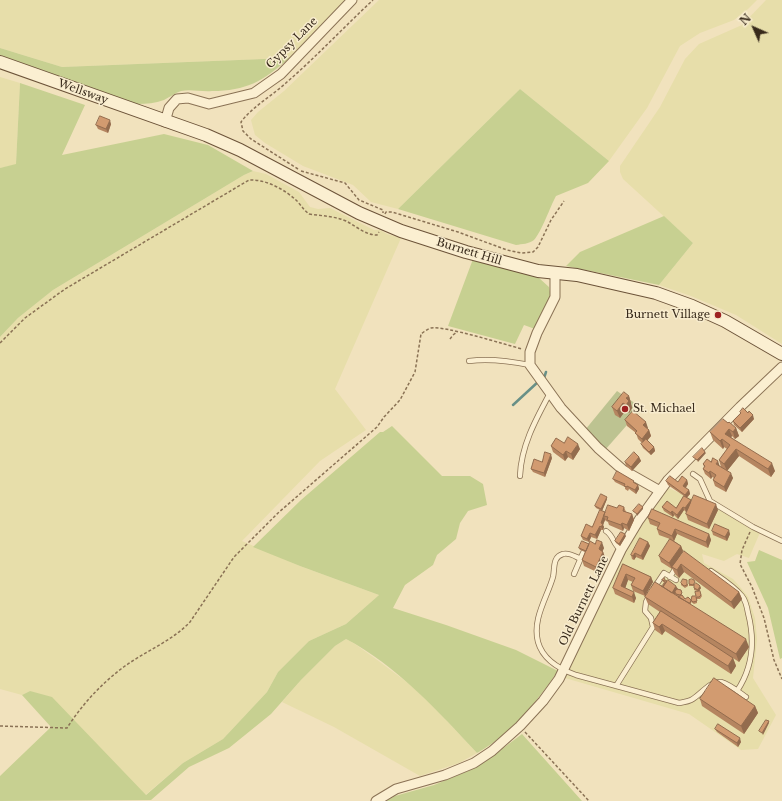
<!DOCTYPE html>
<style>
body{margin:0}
#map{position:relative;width:782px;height:801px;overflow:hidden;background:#f1e2bd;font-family:"Libre Baskerville",serif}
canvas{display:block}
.north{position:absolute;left:734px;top:8px;width:40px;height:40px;-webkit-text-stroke:3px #f8ecce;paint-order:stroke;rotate:315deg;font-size:11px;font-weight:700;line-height:16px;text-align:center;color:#382a1b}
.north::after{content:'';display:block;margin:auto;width:14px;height:18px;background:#382a1b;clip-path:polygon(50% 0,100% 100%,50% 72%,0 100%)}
</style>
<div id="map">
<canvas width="782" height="801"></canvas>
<div class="north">N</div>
</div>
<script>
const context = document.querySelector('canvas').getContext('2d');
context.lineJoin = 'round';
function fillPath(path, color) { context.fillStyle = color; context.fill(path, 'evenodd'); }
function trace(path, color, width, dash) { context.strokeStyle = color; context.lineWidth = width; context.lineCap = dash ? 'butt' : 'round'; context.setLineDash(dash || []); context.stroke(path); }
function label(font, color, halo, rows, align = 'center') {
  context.font = font + ' "Libre Baskerville",serif'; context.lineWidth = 3; context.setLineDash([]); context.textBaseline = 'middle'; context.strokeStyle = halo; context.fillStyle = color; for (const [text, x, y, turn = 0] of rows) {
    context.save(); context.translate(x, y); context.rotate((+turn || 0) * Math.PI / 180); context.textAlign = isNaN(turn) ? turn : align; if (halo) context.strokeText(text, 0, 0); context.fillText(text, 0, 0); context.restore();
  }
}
fillPath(new Path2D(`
 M 0,0 L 346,0 L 289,58 L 62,67 L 0,48 Z
 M 379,0 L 757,0 L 748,9 L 734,20 L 700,33 L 680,46 L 647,108 L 609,161 L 520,89 L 398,209 L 371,202 L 353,185 L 303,166 L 265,143 L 255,135 L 251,120 L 258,112 L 284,91 Z
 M 766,0 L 782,0 L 782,344 L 736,315 L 691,296 L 659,285 L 693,243 L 623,179 L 620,172 L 620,166 L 660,107 L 685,59 L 699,44 L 742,25 Z
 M 0,77 L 20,83 L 16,165 L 0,168 Z
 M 253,171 L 266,174 L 299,192 L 310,207 L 318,209 L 330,208 L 374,230 L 380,230 L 387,234 L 401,238 L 335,389 L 366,430 L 320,461 L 242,541 L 300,566 L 379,595 L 346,624 L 309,641 L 278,672 L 267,692 L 223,739 L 183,763 L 144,796 L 30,691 L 22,695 L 0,689 L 0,337 L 18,318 L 53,290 L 244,175 Z
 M 666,487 L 762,528 L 749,558 L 737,554 L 724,561 L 702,554 L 704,563 L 733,579 L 741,588 L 748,597 L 755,618 L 757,639 L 753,678 L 776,715 L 758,749 L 741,750 L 689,714 L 565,678 L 604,590 L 619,561 Z
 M 346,639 L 355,644 L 380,662 L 408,683 L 431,704 L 477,753 L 459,763 L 420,776 L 334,727 L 282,702 L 301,680 L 335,646 Z`), '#e7deaa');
fillPath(new Path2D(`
 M 0,48 L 62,67 L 289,58 C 264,81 246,91 212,91 C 202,92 191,89 181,91 C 175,93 170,97 164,100 C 155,103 147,104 137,104 L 0,55 Z
 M 20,83 L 85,105 L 62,155 L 164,134 L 208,145 L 253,171 L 244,175 L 53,290 L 18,318 L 0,337 L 0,168 L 16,164 Z
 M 520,89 L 609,161 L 588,183 L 556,196 C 550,207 542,231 534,240 C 529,244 522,244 516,245 L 398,209 Z
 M 664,216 L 693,243 L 659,285 L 566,266 L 580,252 Z
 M 473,259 L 539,278 L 549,287 L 551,297 L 535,329 L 524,325 L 515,344 L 448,326 Z
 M 392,426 L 442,476 L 470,476 L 483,484 L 487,505 L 468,511 L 460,523 L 456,539 L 437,555 L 433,565 L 405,585 L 393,608 L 446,625 L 516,650 L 558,671 C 536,702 512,734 477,753 C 439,712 396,665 346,639 L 335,646 L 301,680 L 271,714 L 229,748 L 189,767 L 151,800 L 0,801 L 0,776 L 51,727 L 22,695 L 30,691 L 52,697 L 146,795 L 183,763 L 223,739 L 267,692 L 278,672 L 309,641 L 346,624 L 379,595 L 300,566 L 253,547 L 301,500 L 380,432 L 383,432 Z
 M 759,550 L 782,560 L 782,658 L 780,659 L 768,608 L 747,562 L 755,561 Z
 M 522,734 L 582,801 L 386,801 L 395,796 L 434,785 L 468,771 L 486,761 Z`), '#c7d091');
fillPath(new Path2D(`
 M 617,391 L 642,408 L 605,450 L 585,430 Z`), '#bdc391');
trace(new Path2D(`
 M 544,378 L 546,372
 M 513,405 L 539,381`), '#689087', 2.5);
const lane = new Path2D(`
 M 469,361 C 489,358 510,361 530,365
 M 693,474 L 700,479 L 710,501 L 753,527 L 782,541
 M 520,476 C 521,446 536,419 550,393
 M 606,531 C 614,536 613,545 621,550
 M 581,559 C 576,557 569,552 563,554 C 552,557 555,569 553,577 C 547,598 532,619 538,642 C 543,660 559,669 576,675 L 679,703 C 683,702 687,702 691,700 C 701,695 709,681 721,682 C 729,684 739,692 746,697
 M 711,571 C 721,578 734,586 742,596 C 746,601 747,607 748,613 C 755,640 753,667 737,691
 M 574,574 L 583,553
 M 670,577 L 677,566
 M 654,588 L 664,573 L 676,580
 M 616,686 L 653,627 L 651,618 L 645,611 L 646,602 L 649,596`);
const street = new Path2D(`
 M 165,122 L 169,108 L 177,99 L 188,98 L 209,104 L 254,93 L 281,74 L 352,0
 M 555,273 L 555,297 L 537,333 L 530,352 L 530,365 L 561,408 L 598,448 L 623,470 L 660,491
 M 376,801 L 396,789 L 445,775 L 474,763 L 492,751 L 520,726 L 543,701 L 559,679 L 621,550 L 639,520 L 668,480 L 740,407 L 782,367`);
const secondary = new Path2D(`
 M 0,62 L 206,135 L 240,150 L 359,213 L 401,231 L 466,252 L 538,271 L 577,275 L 656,293 L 692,306 L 725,321 L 782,354`);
trace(lane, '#8a7255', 6);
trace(street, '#8a7255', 11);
trace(secondary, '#6c5339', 14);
trace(new Path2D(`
 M 298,169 L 251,139 L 243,131 L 241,122 C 253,106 272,96 287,82 C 317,56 344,27 373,0
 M 301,171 L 345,183 L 359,200 L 383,210 L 383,213
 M 385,214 L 386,212 L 392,212 L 458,232 L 507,250 L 521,253 L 533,252 L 538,247 L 551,220 L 564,201
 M 450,339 L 453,335 L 457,332
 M 0,343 L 25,318 L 65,289 L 249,180 C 266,179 286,190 298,202 C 302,207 305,211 309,214 C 322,216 334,216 346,221 C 356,226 365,235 377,235 L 379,232
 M 750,532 L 742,550 L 740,564 L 752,587 L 764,618 L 774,660 L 782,679
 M 0,726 L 67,728 C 81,706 100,685 121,669 C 143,652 171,642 190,622 L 234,557 L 278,513 L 377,427 L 384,417 L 400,400 L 415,372 L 421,334 C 424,332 427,329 431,328 C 442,325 507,345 522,349
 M 525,732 L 589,801`), '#8a7255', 1.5, [3, 2]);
trace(lane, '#fbefd1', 4.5);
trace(street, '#fbefd1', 9);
trace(secondary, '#fbefd1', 12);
fillPath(new Path2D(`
 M 111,124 L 108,133 L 98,129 L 96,125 Z
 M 629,396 L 631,403 L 631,404 L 632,408 L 629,413 L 626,410 L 620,418 L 615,415 L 612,407 Z
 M 740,412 L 754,419 L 742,432 L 734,425 L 733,421 L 740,414 Z
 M 625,420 L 648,428 L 647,429 L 649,430 L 651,436 L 647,441 L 654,447 L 655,451 L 651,455 L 643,448 L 641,444 L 642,443 L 638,439 L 636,433 L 627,426 Z
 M 728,423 L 736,428 L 739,436 L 735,439 L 732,436 L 731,437 L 775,471 L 771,477 L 739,456 L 727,471 L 733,478 L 726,492 L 715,486 L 713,480 L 714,478 L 712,477 L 711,479 L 705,474 L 703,469 L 704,467 L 703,464 L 720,466 L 721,467 L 719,460 L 727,449 L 724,447 L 723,449 L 713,440 L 710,432 Z
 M 564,443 L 580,449 L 573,460 L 568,457 L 565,461 L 553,452 L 551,446 Z
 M 639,457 L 641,461 L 632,471 L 626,466 L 625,462 Z
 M 552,458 L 545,477 L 533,472 L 531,469 L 542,462 Z
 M 613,479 L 635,483 L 638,485 L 639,489 L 636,494 L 629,489 L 628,491 L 625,489 L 625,487 L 615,482 Z
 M 687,480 L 688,484 L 686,488 L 689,490 L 690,494 L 687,498 L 691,500 L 691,502 L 718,510 L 709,529 L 688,520 L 686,514 L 688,510 L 686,512 L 684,510 L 678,519 L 674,515 L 673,517 L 664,511 L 662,507 L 676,508 L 684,496 L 668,485 L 666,481 L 678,482 Z
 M 607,499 L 602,511 L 596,508 L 595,506 Z
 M 624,507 L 626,512 L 632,514 L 634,520 L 629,531 L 624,528 L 623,531 L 609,525 L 608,522 L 606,521 L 605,520 L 603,525 L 604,527 L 603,530 L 601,530 L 597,539 L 591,537 L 589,542 L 583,540 L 581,536 L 592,527 L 605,512 Z
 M 648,518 L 709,534 L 711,540 L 708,548 L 677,534 L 674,541 L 681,546 L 683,551 L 678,559 L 739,592 L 742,599 L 734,609 L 684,572 L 679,578 L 675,574 L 672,568 L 672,569 L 661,562 L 659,556 L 670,539 L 659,535 L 657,529 L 658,527 L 650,524 Z
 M 712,531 L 730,534 L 727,541 L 713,535 Z
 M 626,536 L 620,546 L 616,543 L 615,541 Z
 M 648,542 L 650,546 L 643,560 L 636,557 L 634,560 L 632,559 L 631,555 Z
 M 589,544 L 604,548 L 602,551 L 603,552 L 605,557 L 599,573 L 584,566 L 582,560 L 585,552 L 580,550 L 579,548 Z
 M 623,564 L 651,577 L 653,582 L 645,596 L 633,591 L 631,585 L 633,582 L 628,580 L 625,588 L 636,598 L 634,603 L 615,594 L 613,588 Z
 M 662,580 L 665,580 L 678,589 L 681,590 L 682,595 L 685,599 L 691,600 L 696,596 L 697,591 L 694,590 L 694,586 L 689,586 L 689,584 L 695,584 L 701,588 L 699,591 L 702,596 L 700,599 L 697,599 L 697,603 L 694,604 L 691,602 L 691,605 L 749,647 L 739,662 L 733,658 L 736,666 L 731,674 L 665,631 L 662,635 L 655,630 L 653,623 L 660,612 L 648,604 L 645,597 L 661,586 L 663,586 L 665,583 L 663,582 Z
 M 681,583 L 688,584 L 688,586 L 685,588 L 681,585 Z
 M 700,699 L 755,706 L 758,713 L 744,734 L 702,706 Z
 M 715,729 L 741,742 L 738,747 L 717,732 Z`), '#b58560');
fillPath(new Path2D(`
 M 110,120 L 111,124 L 108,133 L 106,129 Z
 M 629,396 L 631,403 L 631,404 L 632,408 L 629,413 L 626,405 L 626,398 Z
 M 623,403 L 626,410 L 620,418 L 617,411 Z
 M 753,415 L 754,419 L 742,432 L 740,428 Z
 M 646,422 L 648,428 L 645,431 L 643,425 Z
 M 736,428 L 739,436 L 735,439 L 733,432 Z
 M 729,429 L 732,436 L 728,441 L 725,434 Z
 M 649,430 L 651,436 L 644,444 L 642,439 Z
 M 722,439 L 724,447 L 723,449 L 720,441 Z
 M 578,444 L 580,449 L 573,460 L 571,454 Z
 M 654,447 L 655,451 L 651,455 L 649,452 Z
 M 736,449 L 739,456 L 727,471 L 724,464 Z
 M 566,451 L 568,457 L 565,461 L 563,455 Z
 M 705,452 L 706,453 L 698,462 L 697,460 Z
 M 551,454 L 552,458 L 545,477 L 544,473 Z
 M 639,457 L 641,461 L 632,471 L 631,467 Z
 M 718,461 L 720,467 L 716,464 Z
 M 772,463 L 775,471 L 771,477 L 768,469 Z
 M 710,471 L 712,477 L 711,479 L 709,473 Z
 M 731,473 L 733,478 L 726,492 L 724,487 Z
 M 687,480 L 688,484 L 684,489 L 683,486 Z
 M 638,485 L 639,489 L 636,494 L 635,490 Z
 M 689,490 L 690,494 L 686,498 L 685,495 Z
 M 607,497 L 607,499 L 602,511 L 601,509 Z
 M 691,500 L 692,504 L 686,512 L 685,508 Z
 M 716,504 L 718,510 L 709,529 L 707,524 Z
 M 643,507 L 643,509 L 637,516 L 637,514 Z
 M 683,507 L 684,510 L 678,519 L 677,515 Z
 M 672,511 L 674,515 L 673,517 L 671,513 Z
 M 632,514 L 634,520 L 629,531 L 627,525 Z
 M 604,516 L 605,520 L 603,525 L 604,527 L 603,530 L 601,527 L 601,523 Z
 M 622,523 L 624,528 L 623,531 L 621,525 Z
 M 600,526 L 601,530 L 597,539 L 595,535 Z
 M 675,529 L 677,534 L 674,541 L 672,536 Z
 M 729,530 L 730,534 L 727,541 L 725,537 Z
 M 590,533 L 591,537 L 589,542 L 587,539 Z
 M 625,534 L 626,536 L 620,546 L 619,544 Z
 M 709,534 L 711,540 L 708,548 L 706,542 Z
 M 602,542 L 604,548 L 601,555 L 599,549 Z
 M 648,542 L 650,546 L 643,560 L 641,556 Z
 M 681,546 L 683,551 L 672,569 L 669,563 Z
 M 603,552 L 605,557 L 599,573 L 596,567 Z
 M 635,553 L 636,557 L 634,560 L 633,556 Z
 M 681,564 L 684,572 L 679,578 L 677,570 Z
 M 626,574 L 628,580 L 624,592 L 621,586 Z
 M 651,577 L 653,582 L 645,596 L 643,591 Z
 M 676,586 L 678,589 L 672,598 L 671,594 Z
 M 700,586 L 701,588 L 698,592 L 698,590 Z
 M 634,592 L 636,598 L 634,603 L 632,597 Z
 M 739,592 L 742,599 L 734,609 L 731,602 Z
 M 662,624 L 665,631 L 662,635 L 659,627 Z
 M 746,639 L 749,647 L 739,662 L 736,654 Z
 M 733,658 L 736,666 L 731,674 L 728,666 Z
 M 755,706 L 758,713 L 744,734 L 741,726 Z
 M 769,721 L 769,723 L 763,735 L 762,733 Z
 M 740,738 L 741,742 L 738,747 L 737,743 Z`), '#936c4e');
const building = new Path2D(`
 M 100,116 L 110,120 L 106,129 L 96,125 Z
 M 624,392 L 629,396 L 626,398 L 629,401 L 626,405 L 623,403 L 617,411 L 612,407 Z
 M 743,408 L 748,413 L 749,411 L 753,415 L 740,428 L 733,421 L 741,413 L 740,412 Z
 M 633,411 L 646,422 L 643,425 L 649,430 L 642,439 L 635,433 L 637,431 L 625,420 Z
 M 723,419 L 728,423 L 729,422 L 736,428 L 733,432 L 729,429 L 725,434 L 772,463 L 768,469 L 736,449 L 724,464 L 719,460 L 730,445 L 722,439 L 720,441 L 710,432 Z
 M 568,437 L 578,444 L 571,454 L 566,451 L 563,455 L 551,446 L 556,438 L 564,443 Z
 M 646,439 L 654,447 L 649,452 L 641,444 Z
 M 702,448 L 705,452 L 697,460 L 693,457 Z
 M 545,452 L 551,454 L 544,473 L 531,469 L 534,459 L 542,462 Z
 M 634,452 L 639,457 L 631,467 L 625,462 Z
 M 713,458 L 718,461 L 716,464 L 731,473 L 724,487 L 713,480 L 716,475 L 710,471 L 709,473 L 703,469 L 705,466 L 703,464 L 707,459 L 711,462 Z
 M 617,471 L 634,481 L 633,482 L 638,485 L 635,490 L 627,486 L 627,487 L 624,486 L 625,484 L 613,479 Z
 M 670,476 L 678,482 L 682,476 L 687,480 L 683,486 L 689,490 L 685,495 L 666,481 Z
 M 601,494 L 607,497 L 601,509 L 595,506 Z
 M 694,495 L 716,504 L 707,524 L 686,514 Z
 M 684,496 L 691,500 L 685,508 L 683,507 L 677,515 L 672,511 L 671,513 L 662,507 L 667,501 L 676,508 Z
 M 639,504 L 643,507 L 637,514 L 633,511 Z
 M 608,505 L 617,508 L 619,505 L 624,507 L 623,511 L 632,514 L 627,525 L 622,523 L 621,525 L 607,520 L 608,517 L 604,516 Z
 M 652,509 L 709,534 L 706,542 L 675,529 L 672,536 L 657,529 L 660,523 L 648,518 Z
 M 600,510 L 605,512 L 601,523 L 603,524 L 601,527 L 600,526 L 595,535 L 590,533 L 587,539 L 581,536 L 586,524 L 592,527 Z
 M 715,524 L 729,530 L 725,537 L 712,531 Z
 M 621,532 L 625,534 L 619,544 L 615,541 Z
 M 640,538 L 648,542 L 641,556 L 635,553 L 633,556 L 631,555 Z
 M 670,539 L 681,546 L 669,563 L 659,556 Z
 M 597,540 L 602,542 L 599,549 L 603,552 L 596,567 L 582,560 L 590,541 L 595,544 Z
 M 582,541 L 589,544 L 586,551 L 579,548 Z
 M 684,551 L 739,592 L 731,602 L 681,564 L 677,570 L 672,567 Z
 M 623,564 L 651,577 L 643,591 L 631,585 L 635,578 L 626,574 L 621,586 L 634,592 L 632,597 L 613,588 Z
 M 664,578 L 665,580 L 667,581 L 663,587 L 661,586 L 663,586 L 663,584 L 665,583 L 665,581 L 662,580 Z
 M 683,579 L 687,580 L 687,585 L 684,586 L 681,583 Z
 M 692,579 L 694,580 L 695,582 L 693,585 L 689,584 L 689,580 Z
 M 668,580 L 676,586 L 672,593 L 663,587 Z
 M 655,582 L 746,639 L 736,654 L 645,597 Z
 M 696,583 L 699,585 L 700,586 L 698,590 L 694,588 L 694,585 Z
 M 677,589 L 681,590 L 682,593 L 680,595 L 676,594 L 675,592 Z
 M 700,591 L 701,595 L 699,597 L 696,597 L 697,601 L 693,602 L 691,600 L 690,603 L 689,603 L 678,597 L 682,595 L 685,599 L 688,597 L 691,600 L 692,596 L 696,596 L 695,592 Z
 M 661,611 L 733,658 L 728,666 L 662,624 L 659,627 L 653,623 Z
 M 714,678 L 755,706 L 741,726 L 700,699 Z
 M 766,720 L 769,721 L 762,733 L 759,731 Z
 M 718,724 L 740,738 L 737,743 L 715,729 Z`);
fillPath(building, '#d29b70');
trace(building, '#936c4e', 1);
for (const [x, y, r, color] of [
 [718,315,4,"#9e2221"],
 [625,409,4,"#9e2221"]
]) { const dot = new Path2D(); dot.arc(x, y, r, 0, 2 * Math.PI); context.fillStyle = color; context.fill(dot); trace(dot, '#f8ecce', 1.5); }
label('11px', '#382a1b', '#f8ecce', [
 ["Gypsy Lane",292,43,-45],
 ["Wellsway",83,92,20],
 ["Burnett Hill",469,252,17],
 ["Old Burnett Lane",584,601,-64]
]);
label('11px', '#382a1b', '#f8ecce', [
 ["Burnett Village",710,315],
 ["St. Michael",633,409,"left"]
], 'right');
</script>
